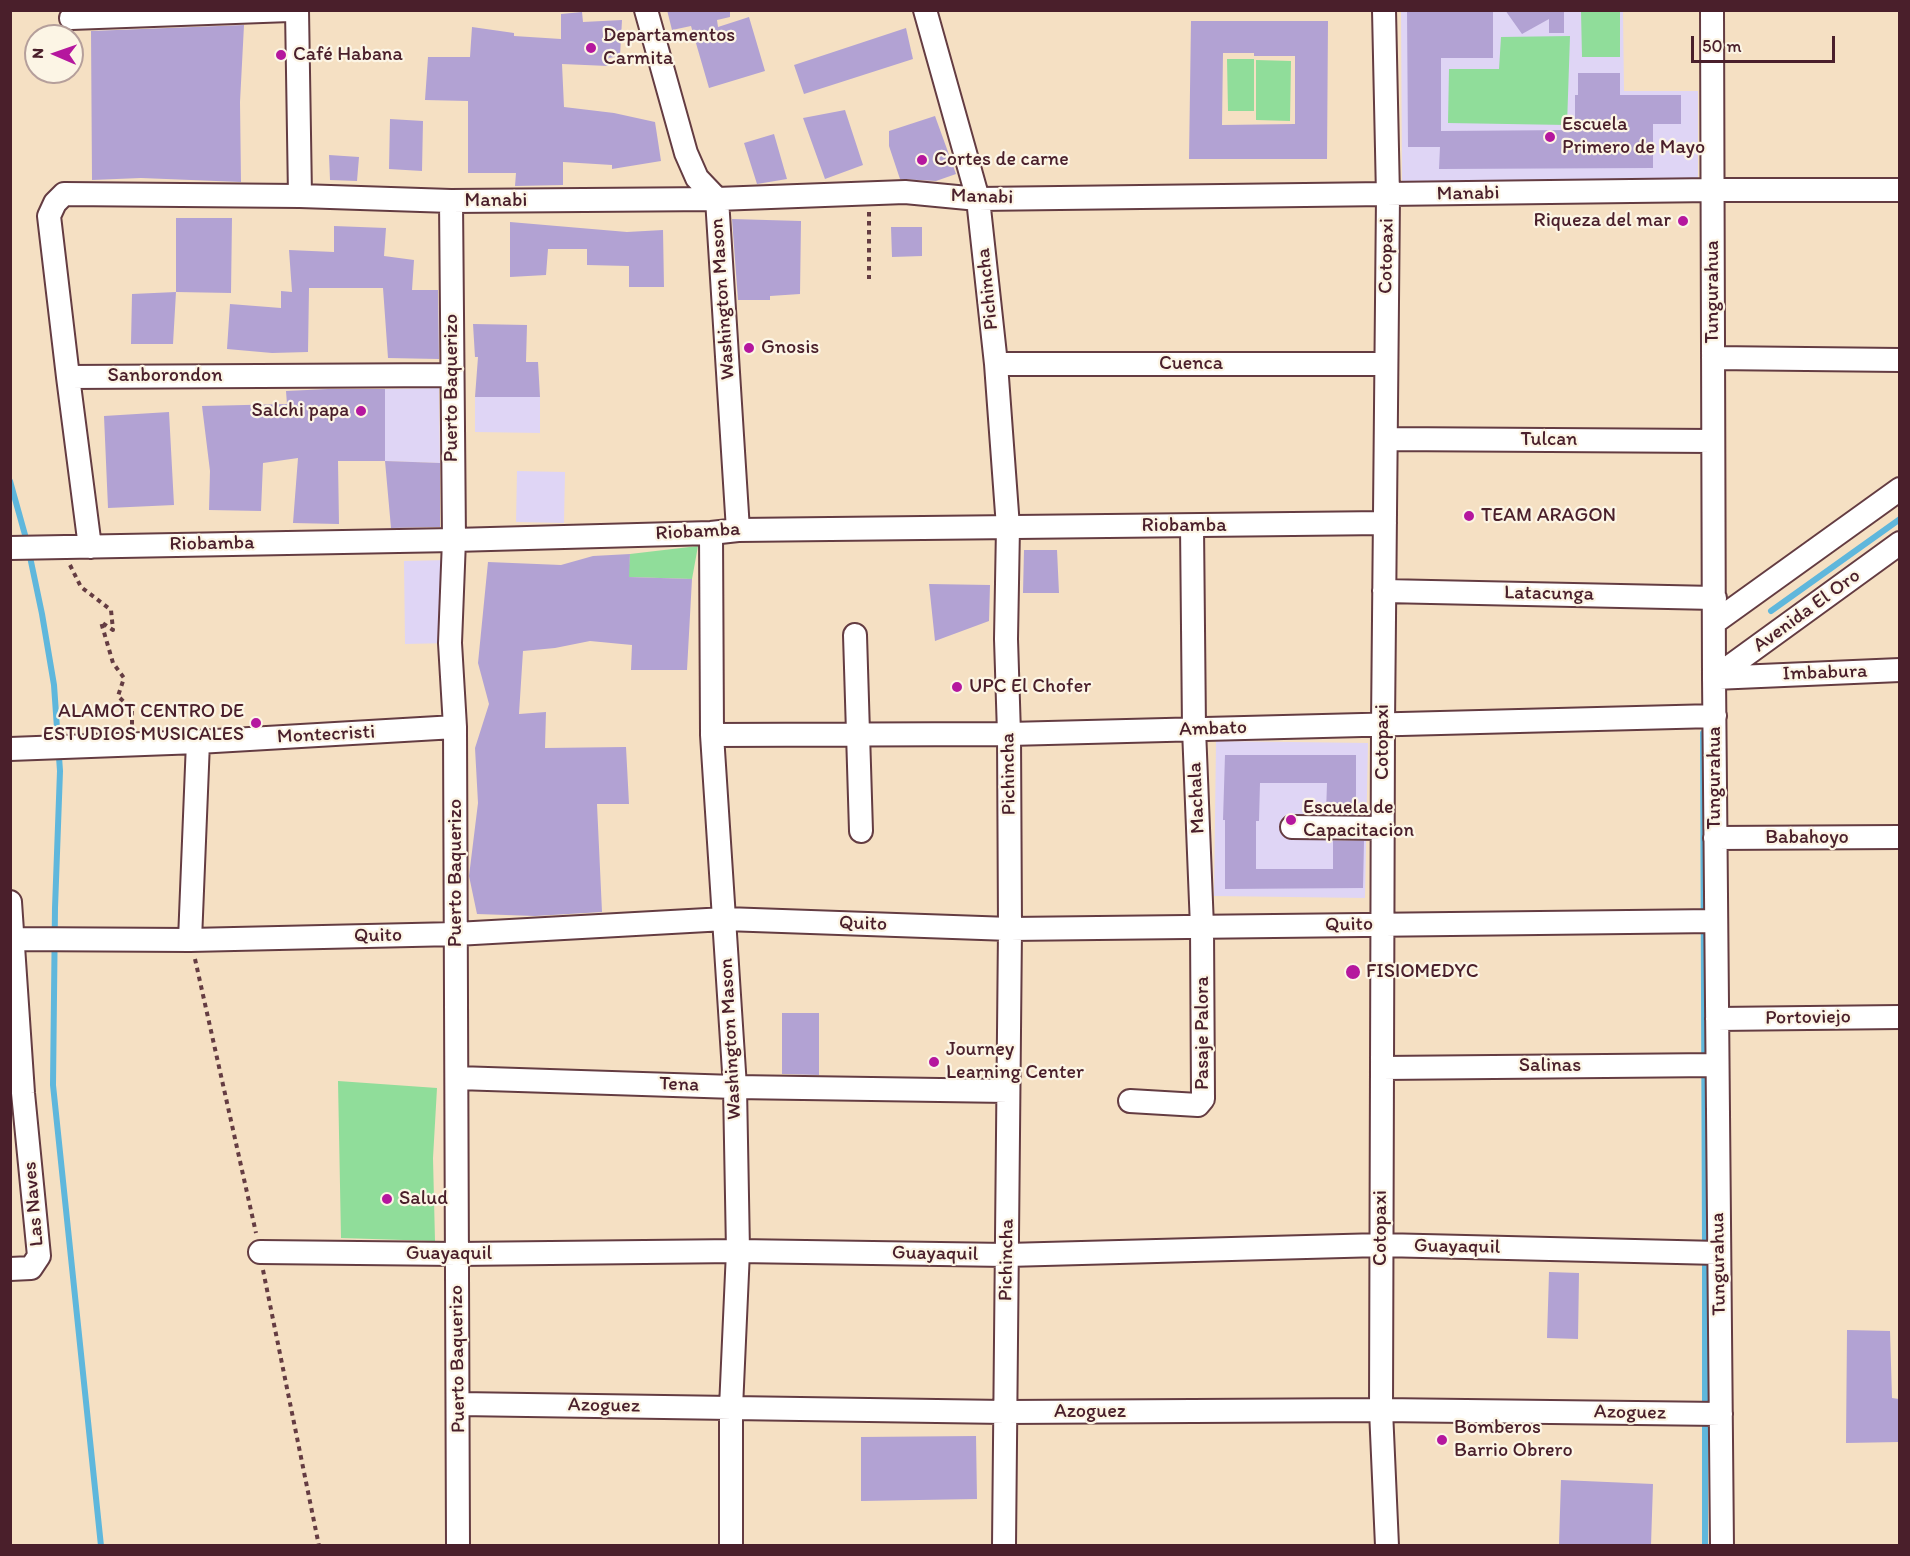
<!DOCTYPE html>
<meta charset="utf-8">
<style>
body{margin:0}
#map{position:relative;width:1910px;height:1556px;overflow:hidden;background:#f5e0c3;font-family:Itim,sans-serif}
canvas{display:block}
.frame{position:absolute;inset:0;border:12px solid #4a1f2b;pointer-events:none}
.north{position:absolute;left:24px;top:24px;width:60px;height:60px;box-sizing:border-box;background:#fcf5e5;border:2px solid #b59f9b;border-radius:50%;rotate:272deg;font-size:16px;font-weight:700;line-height:24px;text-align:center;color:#4a1f2b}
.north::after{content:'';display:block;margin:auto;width:21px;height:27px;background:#b5179e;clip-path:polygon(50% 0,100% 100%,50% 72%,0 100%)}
.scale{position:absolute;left:1691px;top:36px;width:144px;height:27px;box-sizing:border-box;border:3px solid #4a1f2b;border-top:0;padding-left:8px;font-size:18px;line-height:21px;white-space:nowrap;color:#4a1f2b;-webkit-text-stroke:4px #fcf5e5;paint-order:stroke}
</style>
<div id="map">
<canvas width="1910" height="1556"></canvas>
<div class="frame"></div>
<div class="north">N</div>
<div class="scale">50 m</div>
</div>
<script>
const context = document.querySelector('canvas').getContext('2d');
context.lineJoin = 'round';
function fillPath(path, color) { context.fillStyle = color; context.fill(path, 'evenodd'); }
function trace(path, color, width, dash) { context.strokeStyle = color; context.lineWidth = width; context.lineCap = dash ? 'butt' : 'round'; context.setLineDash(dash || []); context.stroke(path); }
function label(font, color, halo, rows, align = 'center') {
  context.font = font + ' Itim,sans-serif'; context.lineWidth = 4.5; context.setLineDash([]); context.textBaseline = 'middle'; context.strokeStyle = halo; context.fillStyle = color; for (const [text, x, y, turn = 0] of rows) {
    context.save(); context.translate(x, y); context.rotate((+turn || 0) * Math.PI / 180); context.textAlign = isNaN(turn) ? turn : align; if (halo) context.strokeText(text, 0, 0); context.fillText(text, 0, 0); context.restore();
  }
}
fillPath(new Path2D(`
 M 1401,11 L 1623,11 L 1624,91 L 1698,91 L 1698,183 L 1402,183 Z
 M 439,388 L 440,463 L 385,461 L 385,389 Z
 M 475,397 L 540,397 L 540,433 L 475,432 Z
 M 517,471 L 565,472 L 564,523 L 516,522 Z
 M 448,560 L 450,643 L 405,644 L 404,561 Z
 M 1216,741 L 1368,743 L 1365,898 L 1214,896 Z`), '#dfd5f5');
fillPath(new Path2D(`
 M 1581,11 L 1620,11 L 1620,57 L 1582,57 Z
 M 1570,36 L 1567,125 L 1448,123 L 1449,69 L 1499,69 L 1501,37 Z
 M 1227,59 L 1254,59 L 1254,111 L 1228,111 Z
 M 1256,60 L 1291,61 L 1290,121 L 1256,120 Z
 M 698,546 L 692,579 L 628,577 L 630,554 Z
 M 338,1081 L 437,1088 L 433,1158 L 435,1241 L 341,1238 Z`), '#90dd9a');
trace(new Path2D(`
 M 10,481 L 27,542
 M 29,552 L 42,614 L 54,685 L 60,771 L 55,908 L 53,1085 L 101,1546
 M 1771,611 L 1900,519
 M 1703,733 L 1705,1248
 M 1705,1258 L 1705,1546`), '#5fb7dc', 6);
fillPath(new Path2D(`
 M 667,10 L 730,10 L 730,17 L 717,20 L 718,27 L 749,17 L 765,71 L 709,88 L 691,26 L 672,30 Z
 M 1407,10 L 1493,10 L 1493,58 L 1441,58 L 1441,131 L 1575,130 L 1575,95 L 1578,95 L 1578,73 L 1620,73 L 1620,95 L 1681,95 L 1681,124 L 1653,124 L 1653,168 L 1439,169 L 1440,147 L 1408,147 Z
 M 1505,10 L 1564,10 L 1564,33 L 1549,33 L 1549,19 L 1522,34 Z
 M 582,12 L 583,22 L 622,20 L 620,56 L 609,58 L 608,66 L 562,64 L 564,107 L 614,113 L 655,122 L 661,161 L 612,169 L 612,165 L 563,162 L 563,185 L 515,186 L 516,173 L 468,173 L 468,101 L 425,100 L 428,57 L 470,57 L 472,27 L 514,33 L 514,36 L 561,39 L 561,14 Z
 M 1191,21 L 1328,21 L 1327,159 L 1189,159 ZM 1223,53 L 1254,53 L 1254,56 L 1295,56 L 1295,124 L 1222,125 Z
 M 244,25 L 240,102 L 241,182 L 141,178 L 92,180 L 91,31 Z
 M 906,28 L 913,59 L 804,94 L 794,65 Z
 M 845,110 L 863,165 L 825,179 L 803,118 Z
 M 935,116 L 956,174 L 936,181 L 900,179 L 889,146 L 889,131 Z
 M 390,119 L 423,121 L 422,171 L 389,169 Z
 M 774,134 L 787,179 L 757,184 L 744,143 Z
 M 329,155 L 359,157 L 357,181 L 330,180 Z
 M 176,218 L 232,218 L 231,293 L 176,292 Z
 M 732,219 L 801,221 L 800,294 L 770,296 L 770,300 L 738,300 Z
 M 510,222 L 627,232 L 663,230 L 664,287 L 629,287 L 629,266 L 587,265 L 587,249 L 548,249 L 546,275 L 510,277 Z
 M 334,226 L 386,228 L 384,256 L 414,260 L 412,290 L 438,290 L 439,359 L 388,358 L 383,288 L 309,288 L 308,352 L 272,353 L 227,349 L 230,304 L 281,308 L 281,291 L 292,292 L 289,250 L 334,252 Z
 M 891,227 L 922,227 L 922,256 L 892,257 Z
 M 176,292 L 173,344 L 131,344 L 132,294 Z
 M 473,324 L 527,325 L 526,362 L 538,362 L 540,397 L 475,397 L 478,357 L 475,357 Z
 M 328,389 L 385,389 L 385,461 L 338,461 L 339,524 L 293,523 L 298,458 L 263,463 L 261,511 L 209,510 L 210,471 L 202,406 L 287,404 L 286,391 Z
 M 169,412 L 174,505 L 108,508 L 104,416 Z
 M 385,461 L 440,463 L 440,527 L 391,528 Z
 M 1024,550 L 1057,550 L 1059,593 L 1023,593 Z
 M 630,554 L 629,577 L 692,579 L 687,670 L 631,670 L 632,645 L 590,641 L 555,648 L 523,651 L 519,714 L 546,712 L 545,748 L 626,747 L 629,804 L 597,804 L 602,912 L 535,916 L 477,914 L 469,876 L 478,803 L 475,748 L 489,704 L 478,663 L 488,562 L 561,565 L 593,556 Z
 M 929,584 L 990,585 L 989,621 L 935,641 Z
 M 1225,755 L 1356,755 L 1356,814 L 1326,814 L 1327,783 L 1260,783 L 1259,821 L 1256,821 L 1256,869 L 1333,869 L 1333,841 L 1364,841 L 1363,888 L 1225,889 L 1225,820 L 1223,820 Z
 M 782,1013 L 819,1013 L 819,1075 L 782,1074 Z
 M 1549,1272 L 1579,1273 L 1578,1339 L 1547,1338 Z
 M 1847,1330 L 1890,1331 L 1892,1398 L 1899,1399 L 1899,1442 L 1846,1443 Z
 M 976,1436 L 977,1499 L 861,1501 L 861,1437 Z
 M 1561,1480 L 1653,1484 L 1651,1545 L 1559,1544 Z`), '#b2a2d3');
const minor = new Path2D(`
 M 297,10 L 300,196
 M 646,10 L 686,153 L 697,178 L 717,199 L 738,530
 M 925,10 L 978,199 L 996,364 L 1008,527 L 1006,639 L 1009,734 L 1010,929 L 1004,1546
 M 1384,10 L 1388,196 L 1383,724 L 1381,1410 L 1387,1546
 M 1712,10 L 1714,678 L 1722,1546
 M 71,18 L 290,10
 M 451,201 L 454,540 L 450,643 L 455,727 L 458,1546
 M 1713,358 L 1900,360
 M 996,364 L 1386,364
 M 452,375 L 68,377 L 49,216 L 55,203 L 64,194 L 300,196 L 451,201 L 717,199 L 905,192 L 978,199 L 1713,190 L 1900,190
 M 68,377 L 90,547
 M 1386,439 L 1713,441
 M 711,533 L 712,735 L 735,1087 L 738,1251 L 731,1408 L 731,1546
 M 10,548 L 454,540 L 711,533 L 738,530 L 1385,523
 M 1384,591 L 1715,598
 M 1715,622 L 1900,489
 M 855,635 L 861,831
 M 1714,678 L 1900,543
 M 1714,678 L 1900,670
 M 712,735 L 1009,734 L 1715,716
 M 10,749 L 198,742 L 455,727
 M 1292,827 L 1383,828
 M 1715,838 L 1900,837
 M 10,902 L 23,1093 L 39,1256 L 31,1268 L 10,1269
 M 10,939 L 190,940 L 456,934 L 725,919 L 1010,929 L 1716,921
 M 190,940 L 198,742
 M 1717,1019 L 1900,1017
 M 1382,1068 L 1717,1065
 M 457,1078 L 735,1087 L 1008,1091
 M 1130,1101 L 1198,1105 L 1203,1099 L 1202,927 L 1194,729 L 1192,526
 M 260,1252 L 457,1254 L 738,1251 L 1007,1255 L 1381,1245 L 1719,1253
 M 459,1404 L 1005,1412 L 1381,1410 L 1721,1414`);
trace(minor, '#643c42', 26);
trace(new Path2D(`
 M 869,212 L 869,279
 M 70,565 L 81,587 L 111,610 L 113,630 L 101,622 L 113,663 L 124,678 L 118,696 L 132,710 L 132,726
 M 195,959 L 256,1233
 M 263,1270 L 319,1546`), '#643c42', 4, [4.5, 4.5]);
trace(minor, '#fff', 22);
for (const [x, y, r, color] of [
 [591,48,6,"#b5179e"],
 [281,55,6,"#b5179e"],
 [1550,137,6,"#b5179e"],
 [922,160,6,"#b5179e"],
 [1683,221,6,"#b5179e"],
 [749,348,6,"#b5179e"],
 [361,411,6,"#b5179e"],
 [1469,516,6,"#b5179e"],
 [957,687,6,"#b5179e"],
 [256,723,6,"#b5179e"],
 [1291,820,6,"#b5179e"],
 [1353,972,8,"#b5179e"],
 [934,1062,6,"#b5179e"],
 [387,1199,6,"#b5179e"],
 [1442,1440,6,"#b5179e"]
]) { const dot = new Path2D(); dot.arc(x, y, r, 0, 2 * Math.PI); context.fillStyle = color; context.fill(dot); trace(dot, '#fcf5e5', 2); }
label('20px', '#4a1f2b', '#fcf5e5', [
 ["Departamentos",603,36],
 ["Carmita",603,59],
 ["Café Habana",293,55],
 ["Escuela",1562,125],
 ["Primero de Mayo",1562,148],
 ["Cortes de carne",934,160],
 ["Riqueza del mar",1671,221,"right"],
 ["Gnosis",761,348],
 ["Salchi papa",349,411,"right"],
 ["TEAM ARAGON",1481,516],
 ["UPC El Chofer",969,687],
 ["ALAMOT CENTRO DE",244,712,"right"],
 ["ESTUDIOS MUSICALES",244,735,"right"],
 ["Escuela de",1303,808],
 ["Capacitacion",1303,831],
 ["FISIOMEDYC",1366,972],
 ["Journey",946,1050],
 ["Learning Center",946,1073],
 ["Salud",399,1199],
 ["Bomberos",1454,1428],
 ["Barrio Obrero",1454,1451]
], 'left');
label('20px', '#4a1f2b', '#fcf5e5', [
 ["Manabi",1468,194,-1],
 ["Manabi",982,197,2],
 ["Manabi",496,201],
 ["Cotopaxi",1387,256,-89],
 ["Pichincha",988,289,-96],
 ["Tungurahua",1713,292,-90],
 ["Washington Mason",723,299,-94],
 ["Cuenca",1191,364],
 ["Sanborondon",165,376],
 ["Puerto Baquerizo",452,388,-90],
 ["Tulcan",1549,440],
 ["Riobamba",1184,526],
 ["Riobamba",698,532,-3],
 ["Riobamba",212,544,-1],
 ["Latacunga",1549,594,1],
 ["Avenida El Oro",1807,611,-36],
 ["Imbabura",1825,673,-2],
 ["Ambato",1213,729,-2],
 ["Montecristi",326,735,-3],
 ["Cotopaxi",1383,742,-90],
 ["Pichincha",1009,774,-91],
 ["Tungurahua",1715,778,-90],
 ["Machala",1197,798,-93],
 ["Babahoyo",1807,838],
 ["Puerto Baquerizo",456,873,-90],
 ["Quito",863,924,2],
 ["Quito",1349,925,-1],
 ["Quito",378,936,-1],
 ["Portoviejo",1808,1018,-1],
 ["Pasaje Palora",1203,1033,-90],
 ["Washington Mason",731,1039,-93],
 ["Salinas",1550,1066],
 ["Tena",679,1085,2],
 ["Las Naves",34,1204,-95],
 ["Cotopaxi",1381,1228,-90],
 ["Guayaquil",1457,1247,1],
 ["Guayaquil",449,1254],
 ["Guayaquil",935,1254,1],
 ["Pichincha",1007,1260,-89],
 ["Tungurahua",1719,1264,-91],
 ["Puerto Baquerizo",458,1359,-91],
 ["Azoguez",604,1406,1],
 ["Azoguez",1090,1412],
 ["Azoguez",1630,1413,1]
]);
</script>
